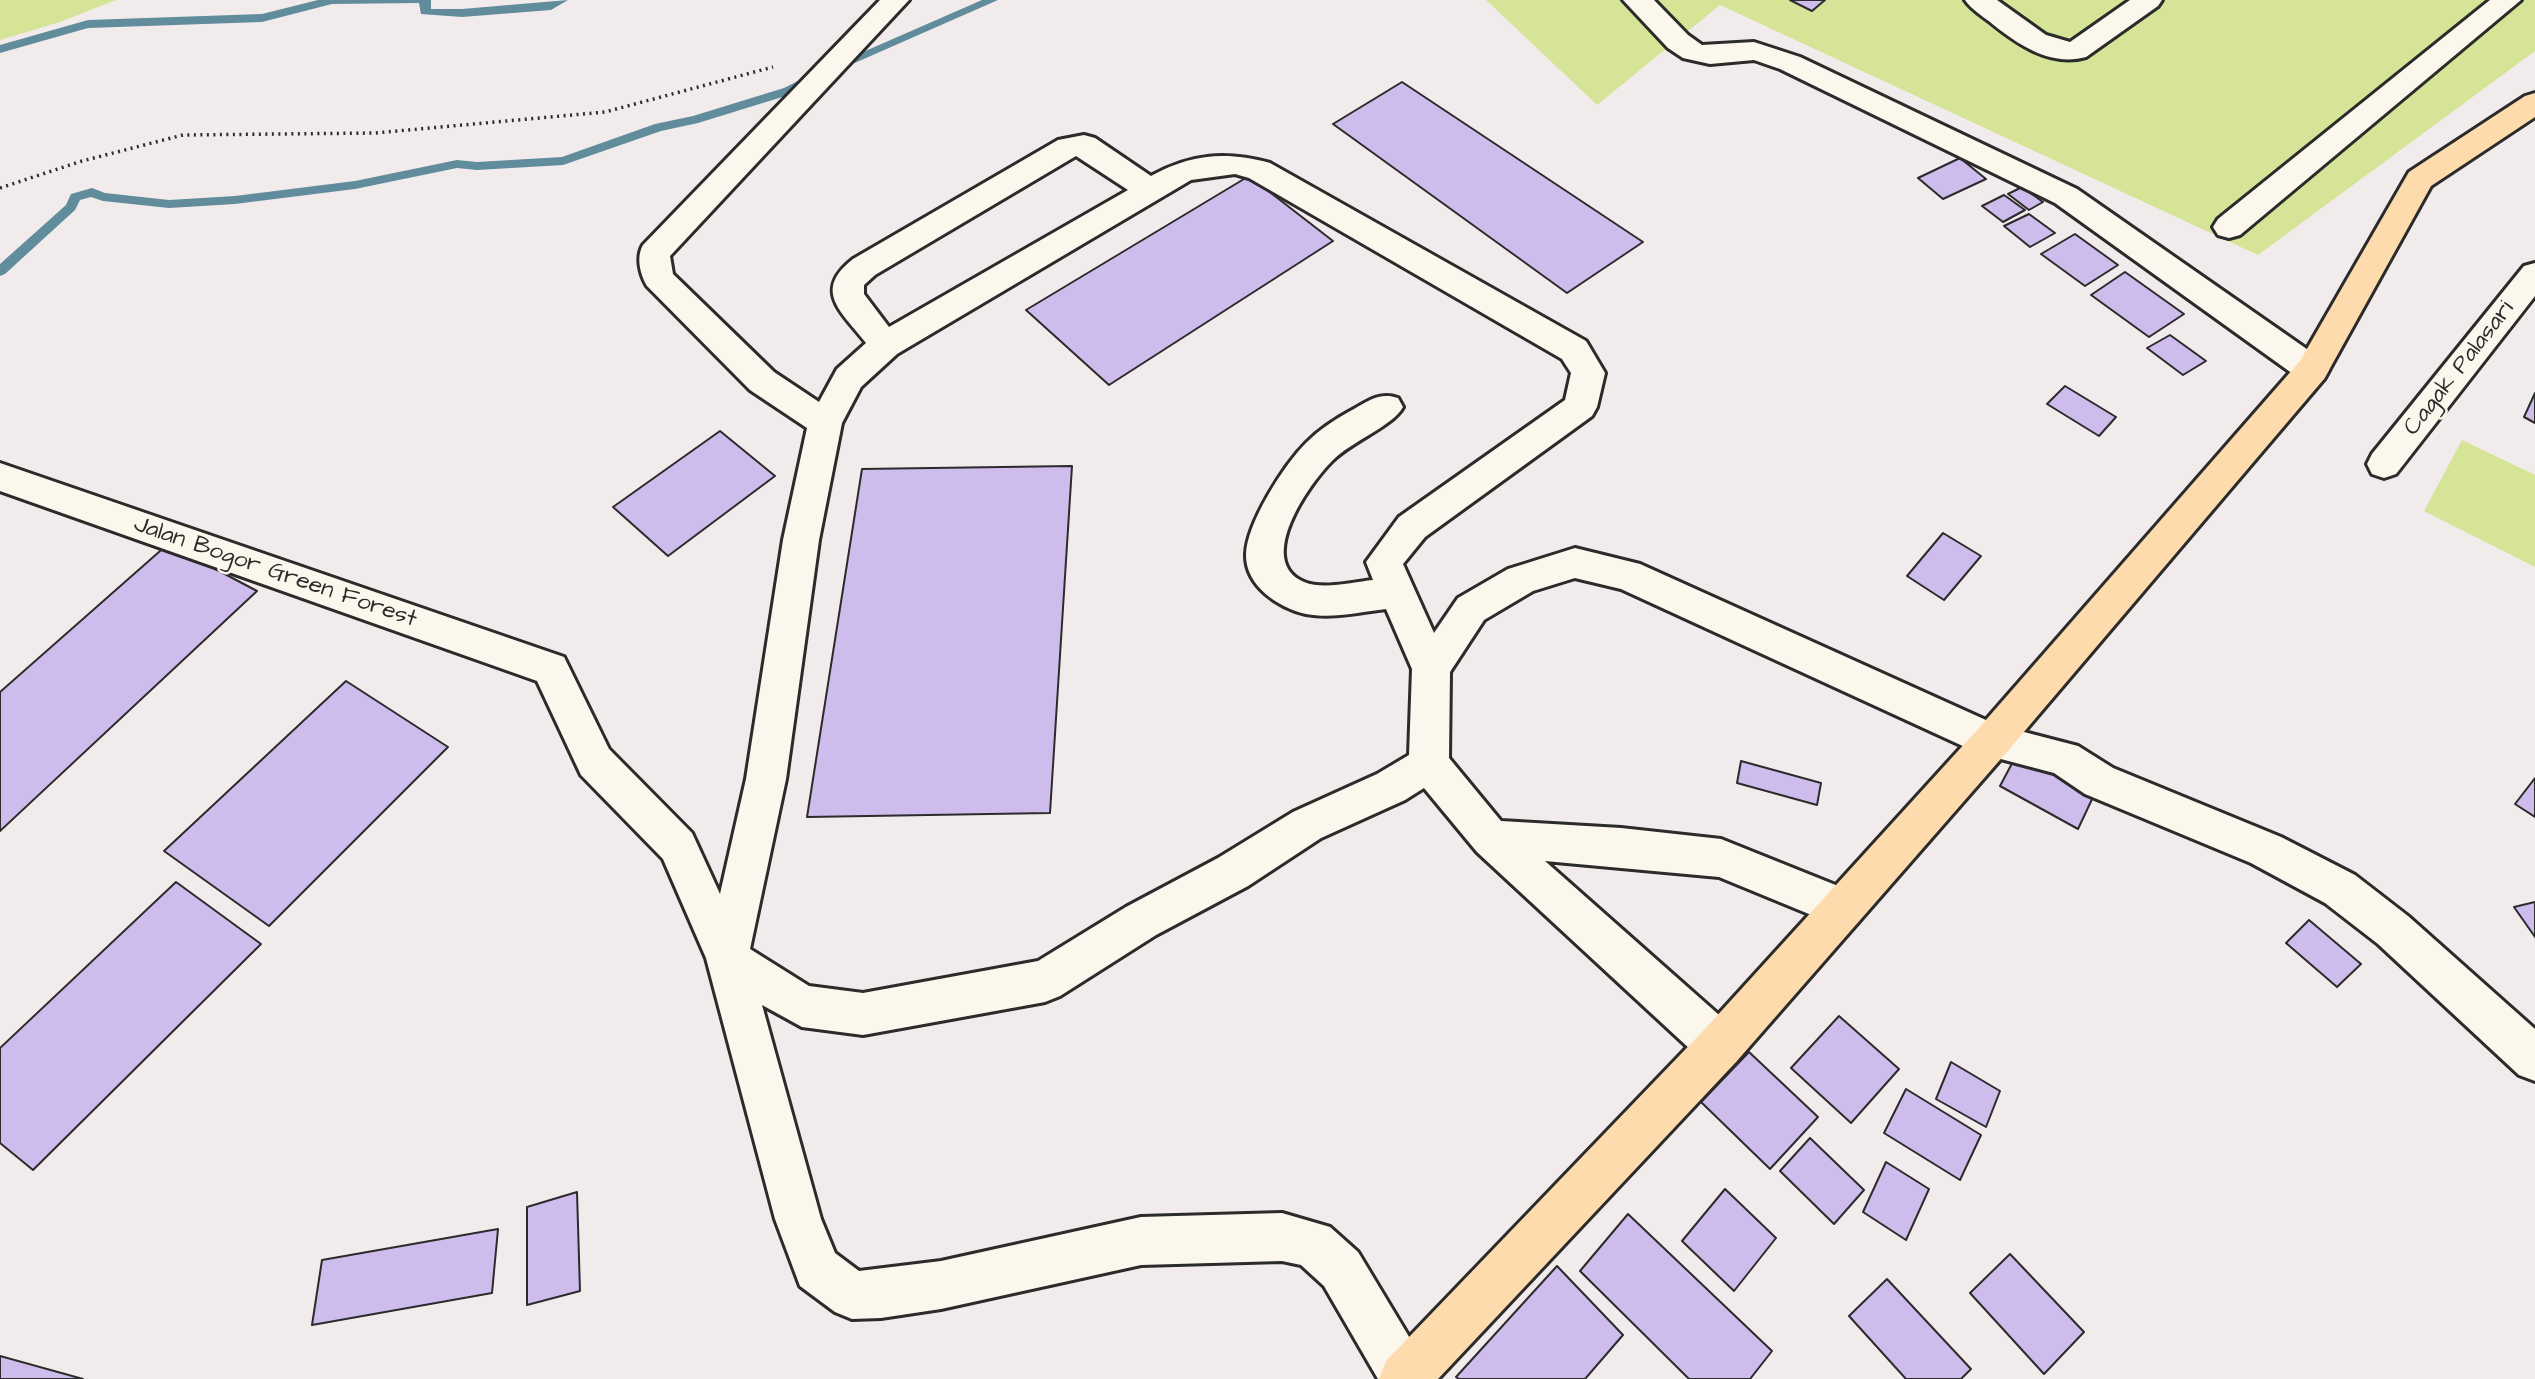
<!DOCTYPE html>
<style>
body{margin:0}
canvas{display:block;background:#f2ebec}
</style>
<canvas width="2535" height="1379"></canvas>
<script>
const context = document.querySelector('canvas').getContext('2d');
context.lineJoin = 'round';
function fillPath(path, color) { context.fillStyle = color; context.fill(path, 'evenodd'); }
function trace(path, color, width, dash) { context.strokeStyle = color; context.lineWidth = width; context.lineCap = dash ? 'butt' : 'round'; context.setLineDash(dash || []); context.stroke(path); }
function label(font, color, halo, rows, align = 'center') {
  context.font = font + ' "Architects Daughter",sans-serif'; context.lineWidth = 5; context.setLineDash([]); context.textBaseline = 'middle'; context.strokeStyle = halo; context.fillStyle = color; for (const [text, x, y, turn = 0] of rows) {
    context.save(); context.translate(x, y); context.rotate((+turn || 0) * Math.PI / 180); context.textAlign = isNaN(turn) ? turn : align; if (halo) context.strokeText(text, 0, 0); context.fillText(text, 0, 0); context.restore();
  }
}
fillPath(new Path2D(`
 M 0,0 L 116,0 L 60,22 L 0,40 Z
 M 1486,0 L 2535,0 L 2535,51 L 2258,255 L 1720,5 L 1597,105 Z
 M 2462,440 L 2535,475 L 2535,567 L 2424,511 Z`), '#d6e497');
fillPath(new Path2D(`
 M 318,0 L 431,0 L 431,9 L 462,9 L 568,0 L 551,10 L 462,17 L 421,14 L 419,3 L 332,4 L 262,22 L 88,28 L 0,53 L 0,45 L 88,20 L 262,14 Z
 M 982,0 L 998,0 L 841,69 L 837,70 L 831,66 Z
 M 816,72 L 820,73 L 820,79 L 792,94 L 698,123 L 661,131 L 563,165 L 477,170 L 457,168 L 355,189 L 235,204 L 169,208 L 103,201 L 91,197 L 80,200 L 75,210 L 5,274 L 0,276 L 0,264 L 66,205 L 71,194 L 92,188 L 105,193 L 169,200 L 235,196 L 355,181 L 457,160 L 477,162 L 562,157 L 655,124 L 693,116 L 784,88 Z`), '#618c9b');
const building = new Path2D(`
 M 1790,0 L 1825,0 L 1812,11 Z
 M 1402,82 L 1643,242 L 1567,293 L 1333,124 Z
 M 1960,158 L 1986,179 L 1943,199 L 1918,178 Z
 M 1249,176 L 1333,241 L 1109,385 L 1026,310 Z
 M 2022,187 L 2043,202 L 2029,210 L 2008,194 Z
 M 2004,195 L 2025,210 L 2003,222 L 1982,206 Z
 M 2029,214 L 2055,233 L 2030,247 L 2004,226 Z
 M 2075,234 L 2118,265 L 2085,286 L 2041,254 Z
 M 2125,272 L 2184,314 L 2149,337 L 2091,295 Z
 M 2170,335 L 2206,361 L 2183,375 L 2147,348 Z
 M 2065,386 L 2116,417 L 2099,436 L 2047,404 Z
 M 2535,393 L 2535,423 L 2524,417 Z
 M 720,431 L 775,476 L 668,556 L 613,507 Z
 M 1072,466 L 1050,813 L 807,817 L 862,469 Z
 M 1943,533 L 1981,556 L 1944,600 L 1907,576 Z
 M 168,544 L 257,591 L 0,831 L 0,692 Z
 M 346,681 L 448,747 L 269,926 L 164,851 Z
 M 2017,754 L 2094,795 L 2078,829 L 2000,786 Z
 M 1741,761 L 1821,783 L 1817,805 L 1737,783 Z
 M 2535,778 L 2535,817 L 2515,804 Z
 M 176,882 L 261,944 L 33,1170 L 0,1143 L 0,1048 Z
 M 2535,902 L 2535,937 L 2514,907 Z
 M 2309,920 L 2361,964 L 2337,987 L 2286,943 Z
 M 1839,1016 L 1899,1069 L 1851,1123 L 1791,1068 Z
 M 1749,1052 L 1818,1117 L 1770,1169 L 1701,1102 Z
 M 1951,1062 L 2000,1091 L 1986,1127 L 1936,1099 Z
 M 1906,1089 L 1981,1135 L 1960,1180 L 1884,1133 Z
 M 1810,1138 L 1864,1190 L 1834,1224 L 1780,1171 Z
 M 1886,1162 L 1929,1189 L 1906,1240 L 1863,1212 Z
 M 1725,1189 L 1776,1238 L 1734,1291 L 1682,1241 Z
 M 577,1192 L 580,1291 L 527,1305 L 527,1207 Z
 M 1628,1214 L 1772,1351 L 1750,1379 L 1689,1379 L 1580,1271 Z
 M 498,1229 L 492,1293 L 312,1325 L 322,1260 Z
 M 2010,1254 L 2084,1332 L 2044,1374 L 1970,1293 Z
 M 1557,1266 L 1623,1335 L 1585,1379 L 1459,1379 L 1456,1377 Z
 M 1887,1279 L 1971,1369 L 1961,1379 L 1906,1379 L 1849,1316 Z
 M 0,1356 L 83,1379 L 0,1379 Z`);
fillPath(building, '#cebced');
trace(building, '#2b2b2b', 2);
const minor = new Path2D(`
 M 880,0 L 909,0 L 670,256 L 673,274 L 774,372 L 819,402 L 837,369 L 866,343 C 842,312 812,291 853,259 L 1058,140 L 1084,135 L 1095,138 L 1151,176 C 1191,154 1226,151 1270,163 L 1586,341 L 1605,373 L 1597,407 L 1592,416 L 1425,537 L 1403,564 L 1434,633 L 1458,598 L 1508,569 L 1521,565 L 1575,548 L 1640,564 L 1997,725 L 2078,746 L 2113,768 L 2281,837 L 2355,875 L 2408,916 L 2535,1029 L 2535,1081 L 2519,1075 L 2378,944 L 2325,903 L 2251,863 L 2085,794 L 2054,773 L 1978,753 L 1621,589 L 1575,578 L 1533,591 L 1484,620 L 1450,672 L 1449,758 L 1501,821 L 1621,828 L 1721,839 L 1858,894 L 1864,908 L 1858,922 L 1843,928 L 1719,877 L 1545,861 L 1736,1030 L 1742,1046 L 1736,1062 L 1720,1068 L 1704,1062 L 1477,852 L 1424,788 L 1405,800 L 1321,838 L 1248,886 L 1156,935 L 1060,996 L 1045,1002 L 863,1035 L 802,1027 L 762,1005 L 821,1219 L 835,1253 L 859,1271 L 941,1261 L 1141,1217 L 1282,1213 L 1330,1227 L 1358,1252 L 1423,1360 L 1429,1379 L 1378,1379 L 1324,1286 L 1301,1265 L 1282,1261 L 1141,1265 L 941,1309 L 881,1318 L 852,1319 L 835,1312 L 800,1286 L 775,1219 L 706,958 L 663,859 L 581,775 L 537,681 L 0,491 L 0,463 L 564,657 L 609,749 L 692,833 L 720,894 L 746,779 L 783,540 L 807,428 L 750,390 L 647,286 C 640,274 636,257 643,245 ZM 1076,156 L 1128,190 L 889,327 L 864,294 L 864,285 L 875,275 ZM 1235,174 L 1249,178 L 1562,359 L 1571,373 L 1565,400 L 1399,517 L 1366,562 L 1373,580 C 1353,582 1324,590 1304,582 C 1255,561 1308,485 1332,461 C 1350,442 1393,426 1403,407 L 1398,398 C 1381,392 1369,400 1354,409 C 1337,418 1320,429 1306,443 C 1284,465 1247,523 1246,554 C 1245,586 1279,608 1306,614 C 1332,619 1360,612 1386,609 L 1412,669 L 1409,755 L 1377,774 L 1293,812 L 1218,858 L 1126,907 L 1038,961 L 863,993 L 809,986 L 750,949 L 786,779 L 819,540 L 842,423 L 861,387 L 897,354 L 1191,180 Z
 M 1623,0 L 1654,0 L 1688,35 L 1702,45 L 1754,42 L 1800,57 L 2077,189 L 2324,361 L 2329,370 L 2324,379 L 2312,383 L 2300,379 L 2055,203 L 1780,69 L 1754,60 L 1710,64 L 1683,58 L 1668,48 Z
 M 1965,0 L 1997,0 L 2046,35 L 2070,42 L 2130,0 L 2162,0 L 2158,6 L 2086,57 C 2050,67 2017,44 1990,22 C 1981,15 1971,9 1965,0 Z
 M 2490,0 L 2521,0 L 2240,235 L 2229,238 L 2218,235 L 2213,227 L 2218,219 Z
 M 2535,263 L 2535,296 L 2396,474 L 2384,478 L 2372,474 L 2367,464 L 2372,454 L 2524,266 Z`);
const major = new Path2D(`
 M 2535,93 L 2535,117 L 2431,186 L 2324,379 L 2006,753 L 1736,1062 L 1438,1379 L 1379,1379 L 1386,1361 L 1704,1030 L 1978,729 L 2300,361 L 2409,172 L 2525,96 Z`);
trace(minor, '#2b2b2b', 6);
trace(major, '#2b2b2b', 6);
trace(new Path2D(`
 M 0,188 L 82,161 L 183,135 L 375,133 L 605,112 L 773,67`), '#2b2b2b', 3.5, [2, 4.5]);
fillPath(minor, '#fbf7ec');
fillPath(major, '#fedbac');
label('24px', '#2b2b2b', '#fbf7ec', [
 ["Cagak Palasari",2460,369,-52],
 ["Jalan Bogor Green Forest",275,573,19]
]);
</script>
